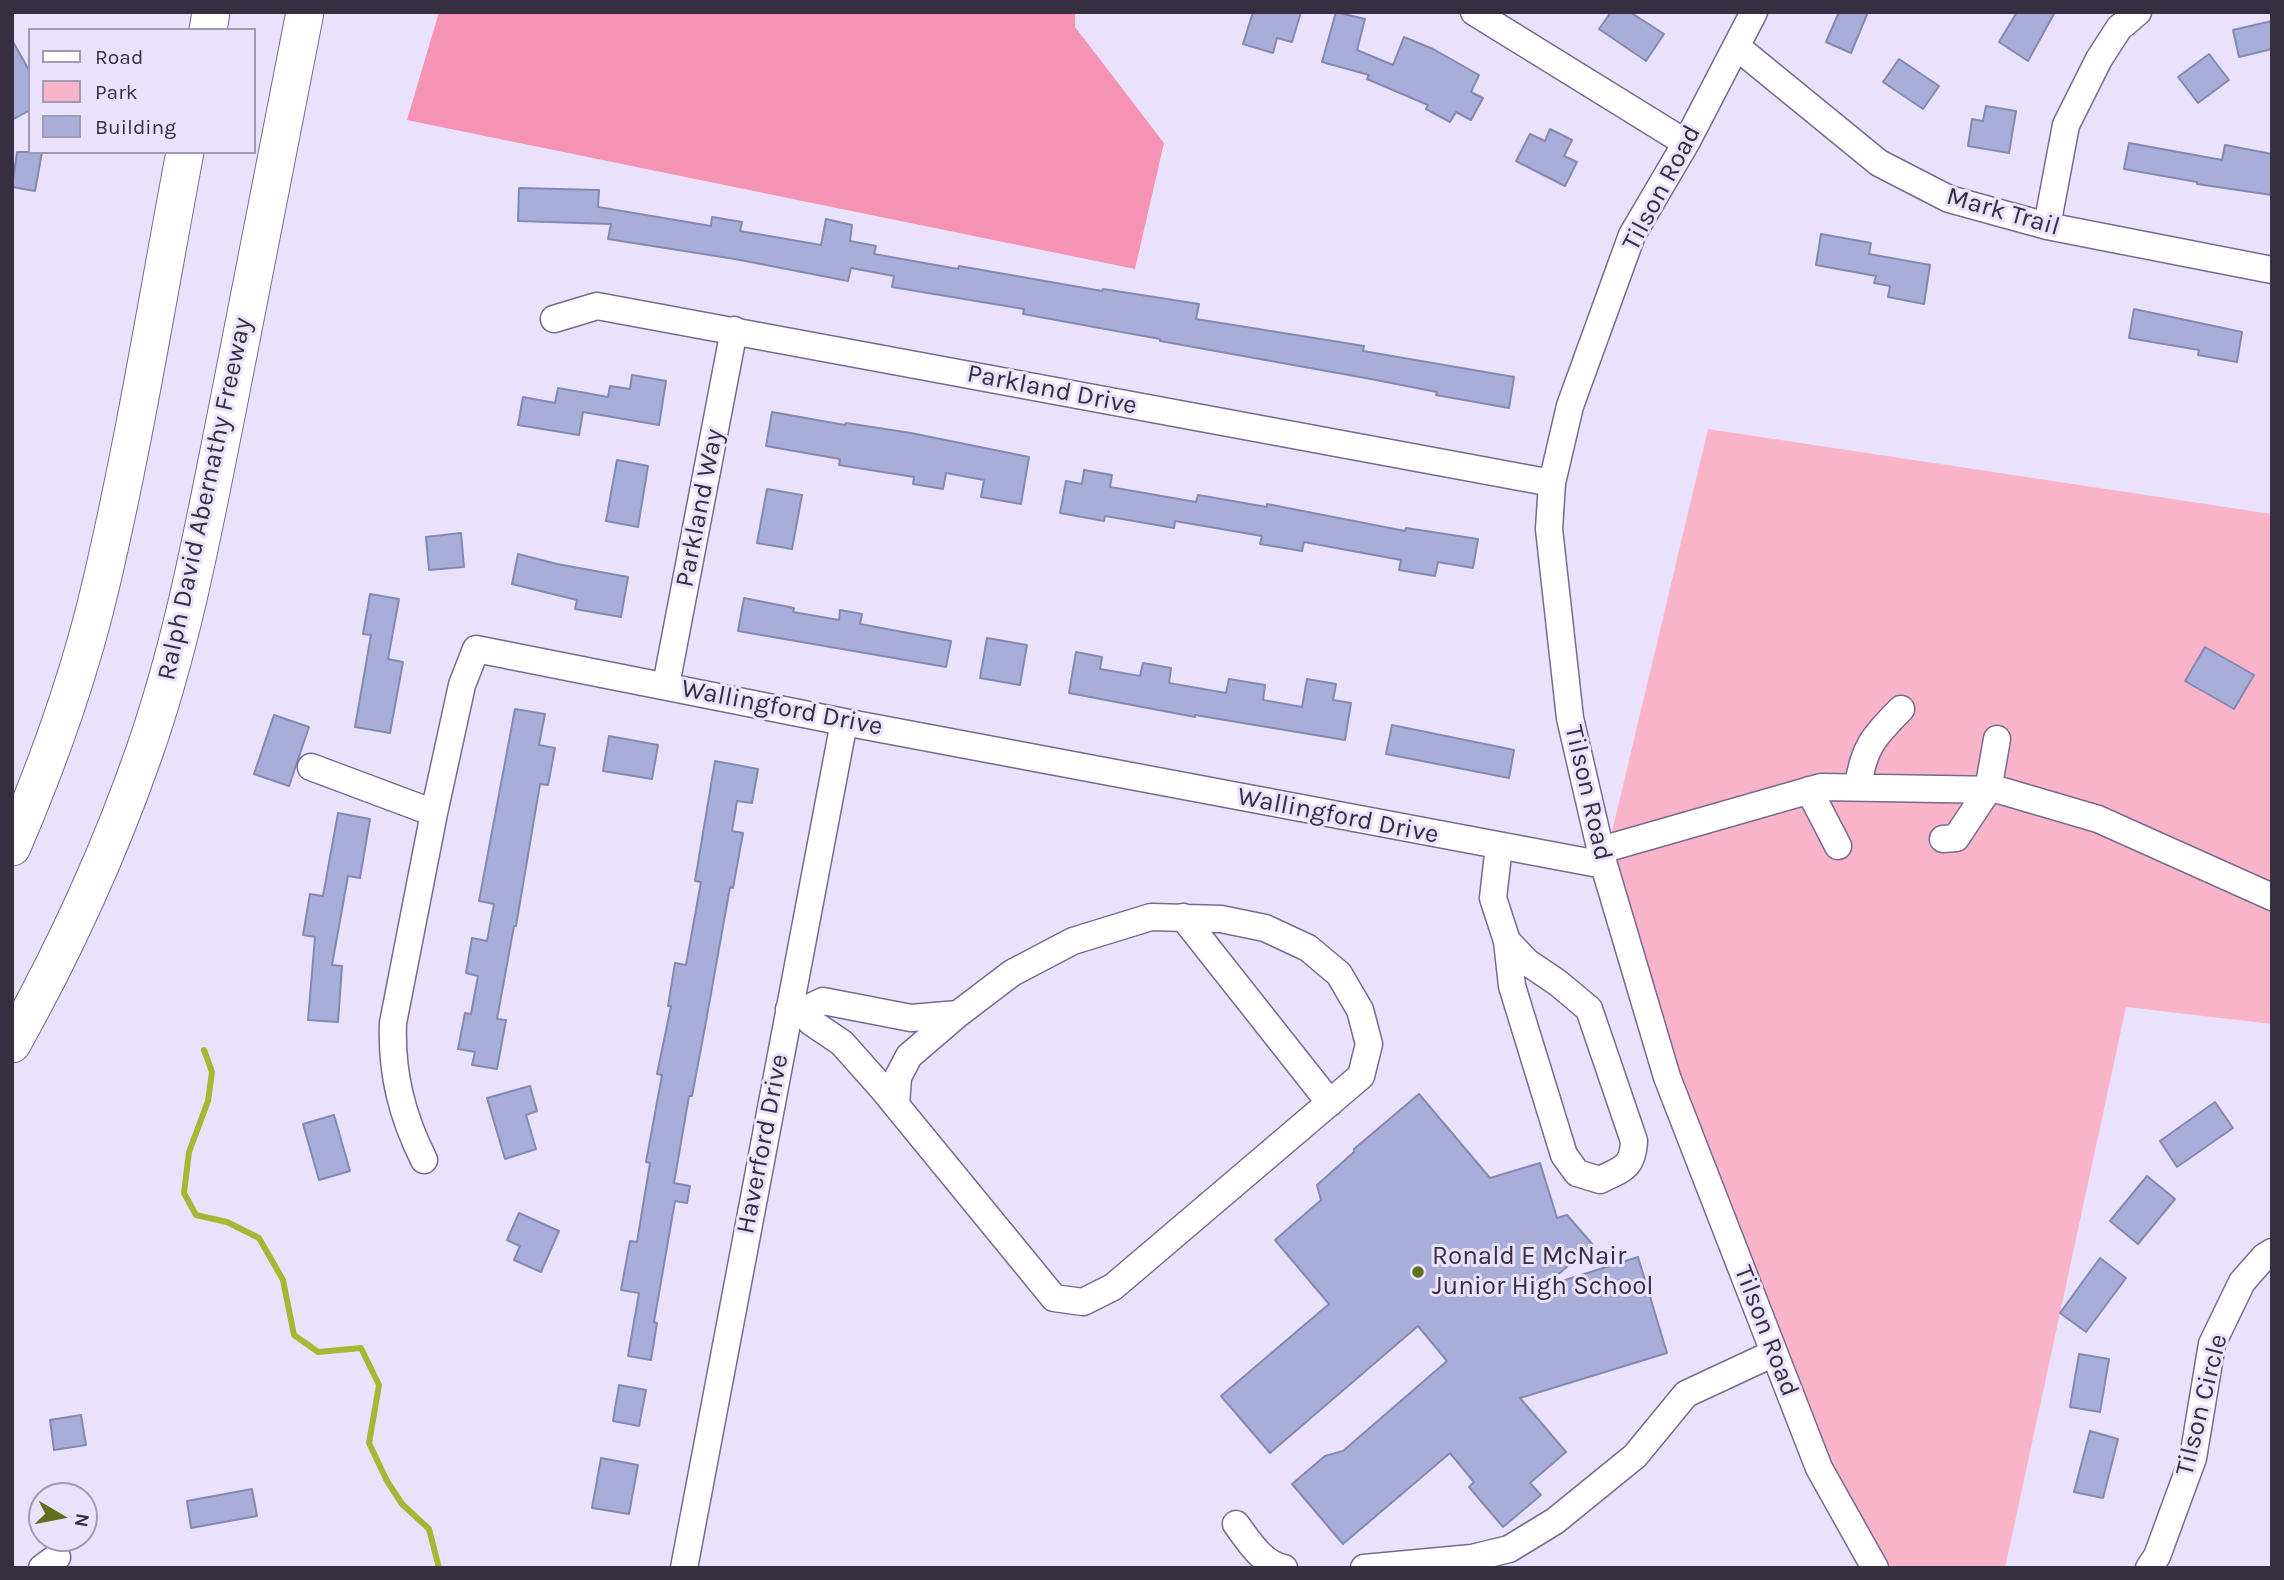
<!DOCTYPE html>
<style>
body{margin:0}
#map{position:relative;width:2284px;height:1580px;overflow:hidden;background:#eae2fd;font-family:Karla,sans-serif}
canvas{display:block}
.frame{position:absolute;inset:0;border:14px solid #352f41;pointer-events:none}
.legend{position:absolute;left:28px;top:28px;width:228px;height:126px;box-sizing:border-box;background:#eae2fd;border:2px solid #a29ab2;margin:0;padding:9px 12px;list-style:none;font-size:21px;color:#352f41}
.legend li{display:flex;align-items:center;gap:14px;height:35px}
.legend b{width:35px;border:2px solid #a29ab2}
.north{position:absolute;left:28px;top:1482px;width:70px;height:70px;box-sizing:border-box;background:#eae2fd;border:2px solid #a29ab2;border-radius:50%;rotate:100deg;font-size:19px;font-weight:700;line-height:28px;text-align:center;color:#352f41}
.north::after{content:'';display:block;margin:auto;width:24px;height:32px;background:#616f1a;clip-path:polygon(50% 0,100% 100%,50% 72%,0 100%)}
</style>
<div id="map">
<canvas width="2284" height="1580"></canvas>
<div class="frame"></div>
<ul class="legend">
<li><b style="height:9px;background:#fff"></b>Road</li>
<li><b style="height:19px;background:#fab4ca"></b>Park</li>
<li><b style="height:19px;background:#a9aed9"></b>Building</li>
</ul>
<div class="north">N</div>
</div>
<script>
const context = document.querySelector('canvas').getContext('2d');
context.lineJoin = 'round';
function fillPath(path, color) { context.fillStyle = color; context.fill(path, 'evenodd'); }
function trace(path, color, width, dash) { context.strokeStyle = color; context.lineWidth = width; context.lineCap = dash ? 'butt' : 'round'; context.setLineDash(dash || []); context.stroke(path); }
function label(font, color, halo, rows, align = 'center') {
  context.font = font + ' Karla,sans-serif'; context.lineWidth = 6; context.setLineDash([]); context.textBaseline = 'middle'; context.strokeStyle = halo; context.fillStyle = color; for (const [text, x, y, turn = 0] of rows) {
    context.save(); context.translate(x, y); context.rotate((+turn || 0) * Math.PI / 180); context.textAlign = isNaN(turn) ? turn : align; if (halo) context.strokeText(text, 0, 0); context.fillText(text, 0, 0); context.restore();
  }
}
fillPath(new Path2D(`
 M 1708,429 L 2272,514 L 2272,1024 L 2126,1007 L 2005,1568 L 1879,1568 L 1867,1551 L 1725,1267 L 1645,1019 L 1605,861 Z`), '#fab4ca');
fillPath(new Path2D(`
 M 439,12 L 1075,12 L 1075,27 L 1164,143 L 1135,269 L 407,120 Z`), '#f593b4');
trace(new Path2D(`
 M 204,1050 L 212,1072 L 208,1101 L 189,1152 L 184,1193 L 196,1215 L 227,1222 L 259,1238 L 283,1280 L 294,1335 L 318,1352 L 361,1348 L 379,1385 L 369,1443 L 387,1481 L 402,1504 L 429,1529 L 439,1568`), '#a3b934', 6);
const building = new Path2D(`
 M 1253,12 L 1301,12 L 1292,42 L 1277,38 L 1273,53 L 1243,44 Z
 M 1336,12 L 1365,19 L 1357,50 L 1393,65 L 1404,37 L 1433,49 L 1479,75 L 1471,92 L 1483,98 L 1471,120 L 1456,112 L 1450,122 L 1426,109 L 1428,105 L 1367,79 L 1369,75 L 1322,62 Z
 M 1611,12 L 1630,12 L 1664,34 L 1646,61 L 1599,29 Z
 M 1839,12 L 1868,12 L 1851,53 L 1826,42 Z
 M 2017,12 L 2055,12 L 2028,61 L 1999,42 Z
 M 2272,21 L 2272,49 L 2239,57 L 2233,30 Z
 M 12,40 L 30,72 L 30,110 L 12,120 Z
 M 2209,54 L 2229,80 L 2198,103 L 2178,77 Z
 M 1899,59 L 1939,86 L 1923,109 L 1883,82 Z
 M 1986,106 L 2016,111 L 2009,153 L 1968,146 L 1972,119 L 1983,121 Z
 M 1550,129 L 1572,140 L 1564,156 L 1577,162 L 1565,186 L 1516,161 L 1530,134 L 1545,141 Z
 M 2129,143 L 2222,160 L 2225,145 L 2272,154 L 2272,195 L 2197,184 L 2197,182 L 2124,169 Z
 M 17,152 L 42,152 L 35,191 L 12,187 Z
 M 519,188 L 599,190 L 598,207 L 711,226 L 712,217 L 742,222 L 740,231 L 821,245 L 826,219 L 852,225 L 850,241 L 876,246 L 874,254 L 958,269 L 959,266 L 1102,291 L 1103,289 L 1199,304 L 1196,319 L 1364,346 L 1363,351 L 1514,377 L 1509,408 L 1436,395 L 1437,392 L 1371,379 L 1160,341 L 1160,339 L 1023,314 L 1024,309 L 892,287 L 894,276 L 851,268 L 848,281 L 735,259 L 608,239 L 611,224 L 518,221 Z
 M 1821,234 L 1871,243 L 1869,254 L 1930,265 L 1924,304 L 1888,297 L 1890,286 L 1874,283 L 1876,276 L 1816,265 Z
 M 2134,309 L 2242,332 L 2237,362 L 2198,355 L 2199,350 L 2129,338 Z
 M 632,375 L 666,381 L 659,425 L 583,412 L 579,435 L 518,425 L 523,397 L 555,403 L 558,388 L 608,397 L 610,386 L 630,389 Z
 M 772,412 L 845,425 L 846,423 L 911,433 L 1029,457 L 1021,504 L 981,497 L 984,480 L 946,473 L 943,489 L 913,484 L 914,477 L 839,465 L 840,459 L 766,446 Z
 M 617,460 L 648,466 L 638,527 L 606,521 Z
 M 1084,470 L 1112,475 L 1110,487 L 1196,502 L 1198,495 L 1267,507 L 1267,504 L 1405,531 L 1406,528 L 1478,539 L 1473,568 L 1438,562 L 1435,576 L 1399,570 L 1401,560 L 1304,542 L 1302,551 L 1260,544 L 1262,536 L 1175,521 L 1174,528 L 1105,516 L 1104,521 L 1060,513 L 1066,481 L 1082,484 Z
 M 767,489 L 802,495 L 792,549 L 757,543 Z
 M 461,533 L 464,567 L 429,570 L 426,537 Z
 M 518,554 L 557,564 L 628,577 L 621,617 L 575,609 L 577,600 L 512,584 Z
 M 370,594 L 399,599 L 388,659 L 403,662 L 390,733 L 355,727 L 371,635 L 363,634 Z
 M 744,598 L 794,608 L 793,612 L 839,620 L 840,610 L 862,614 L 860,624 L 951,641 L 946,667 L 738,631 Z
 M 987,638 L 1027,645 L 1020,685 L 980,678 Z
 M 2205,647 L 2254,675 L 2234,709 L 2185,681 Z
 M 1076,652 L 1102,657 L 1100,669 L 1140,676 L 1143,663 L 1171,668 L 1169,683 L 1226,693 L 1229,679 L 1265,685 L 1263,700 L 1302,707 L 1307,679 L 1336,684 L 1333,700 L 1351,703 L 1345,740 L 1195,715 L 1195,717 L 1069,693 Z
 M 515,709 L 545,714 L 539,745 L 555,748 L 548,785 L 540,784 L 516,926 L 514,926 L 497,1019 L 506,1020 L 497,1069 L 472,1065 L 475,1052 L 458,1049 L 465,1013 L 471,1014 L 478,976 L 466,973 L 472,938 L 487,941 L 494,904 L 479,901 Z
 M 274,715 L 309,727 L 289,786 L 254,774 Z
 M 1392,725 L 1514,750 L 1509,778 L 1386,754 Z
 M 609,736 L 658,745 L 652,779 L 603,771 Z
 M 715,761 L 758,769 L 752,803 L 737,801 L 732,831 L 743,833 L 733,888 L 730,887 L 705,1027 L 692,1096 L 689,1096 L 674,1183 L 690,1186 L 687,1203 L 675,1201 L 654,1322 L 657,1323 L 651,1360 L 628,1356 L 639,1293 L 621,1290 L 630,1241 L 637,1242 L 650,1163 L 646,1162 L 662,1075 L 657,1074 L 671,1006 L 668,1006 L 675,963 L 686,965 L 701,882 L 695,881 Z
 M 338,813 L 370,819 L 360,878 L 348,876 L 332,965 L 342,966 L 338,1022 L 308,1020 L 315,937 L 303,935 L 310,894 L 323,896 Z
 M 530,1086 L 537,1111 L 526,1115 L 536,1149 L 505,1159 L 487,1098 Z
 M 1419,1094 L 1490,1178 L 1540,1163 L 1557,1218 L 1567,1215 L 1593,1245 L 1543,1287 L 1638,1257 L 1667,1353 L 1520,1398 L 1566,1452 L 1530,1483 L 1541,1495 L 1503,1527 L 1469,1487 L 1474,1482 L 1450,1453 L 1343,1544 L 1292,1484 L 1325,1456 L 1343,1451 L 1447,1361 L 1418,1326 L 1270,1453 L 1221,1396 L 1329,1304 L 1275,1240 L 1321,1200 L 1317,1185 L 1354,1152 L 1354,1149 Z
 M 2215,1102 L 2233,1128 L 2177,1167 L 2160,1141 Z
 M 334,1115 L 350,1171 L 319,1180 L 303,1124 Z
 M 2147,1176 L 2175,1199 L 2138,1244 L 2110,1221 Z
 M 519,1213 L 559,1231 L 541,1272 L 514,1260 L 520,1246 L 507,1240 Z
 M 2100,1258 L 2126,1278 L 2086,1332 L 2060,1313 Z
 M 2079,1354 L 2109,1359 L 2100,1412 L 2070,1407 Z
 M 619,1385 L 646,1390 L 639,1426 L 613,1421 Z
 M 81,1415 L 86,1445 L 54,1450 L 50,1420 Z
 M 2090,1431 L 2118,1439 L 2103,1498 L 2074,1492 Z
 M 601,1458 L 638,1465 L 629,1514 L 592,1508 Z
 M 252,1489 L 257,1516 L 191,1528 L 187,1501 Z`);
fillPath(building, '#a9aed9');
trace(building, '#8489b2', 2);
const minor = new Path2D(`
 M 1474,12 L 1686,143
 M 1754,12 L 1686,143 L 1632,235 L 1570,406 L 1552,483 L 1549,529 L 1570,718 L 1604,865 L 1667,1077 L 1819,1468 L 1875,1568
 M 1737,47 L 1879,163 L 1949,199 L 2047,226 L 2272,270
 M 2047,226 L 2066,125 L 2099,59 L 2119,28 L 2138,12
 M 554,319 L 597,306 L 1552,483
 M 666,685 L 734,330
 M 311,767 L 434,813
 M 1858,787 C 1863,748 1874,736 1901,709
 M 1809,790 L 1838,846
 M 1943,839 L 1956,838 L 1988,790 L 1997,739
 M 1499,846 L 1493,898 L 1507,941 L 1512,986 L 1564,1155 L 1577,1173 L 1600,1180 C 1622,1169 1633,1168 1634,1141 L 1589,1009 L 1558,983 L 1527,962 L 1507,941
 M 1601,850 L 1821,787 L 1999,790 L 2098,819 L 2272,897
 M 1183,917 L 1330,1103
 M 789,1009 L 802,1011 L 823,1001 L 911,1018 L 958,1014
 M 802,1011 L 811,1022 L 842,1043 L 882,1088 L 1054,1298 L 1083,1302 L 1113,1287 L 1361,1076 L 1369,1044 L 1360,1010 L 1339,974 L 1308,948 L 1265,928 L 1221,919 L 1151,917 L 1073,941 L 1012,973 L 958,1014 L 909,1056 L 898,1077 L 896,1105
 M 424,1160 C 402,1116 391,1073 393,1023 L 434,813 L 462,685 L 476,649 L 844,722 L 1604,865
 M 1236,1524 C 1248,1540 1262,1564 1284,1568
 M 42,1568 L 57,1557
 M 684,1568 L 844,722
 M 1364,1568 L 1472,1558 L 1509,1549 L 1555,1521 L 1635,1456 L 1686,1394 L 1774,1353
 M 2149,1568 L 2157,1556 L 2193,1458 L 2212,1344 L 2242,1282 L 2264,1257 L 2272,1252`);
const highway = new Path2D(`
 M 208,30 L 211,12
 M 12,847 C 49,761 81,672 102,580 C 135,439 158,295 185,152
 M 12,1044 C 64,951 109,853 144,753 C 183,642 204,526 227,411 C 253,278 279,145 305,12`);
trace(minor, '#776a91', 29);
trace(highway, '#776a91', 39);
trace(minor, '#fff', 26);
trace(highway, '#fff', 37);
for (const [x, y, r, color] of [
 [1418,1272,7,"#616f1a"]
]) { const dot = new Path2D(); dot.arc(x, y, r, 0, 2 * Math.PI); context.fillStyle = color; context.fill(dot); trace(dot, '#eae2fd', 2.5); }
label('26px', '#352f41', '#eae2fd', [
 ["Tilson Road",1662,188,-62],
 ["Mark Trail",2003,212,16],
 ["Parkland Drive",1052,390,11],
 ["Ralph David Abernathy Freeway",205,499,-78],
 ["Parkland Way",700,508,-79],
 ["Wallingford Drive",782,708,11],
 ["Tilson Road",1588,793,77],
 ["Wallingford Drive",1338,816,11],
 ["Haverford Drive",763,1144,-79],
 ["Tilson Road",1766,1331,69],
 ["Tilson Circle",2202,1405,-76]
]);
label('26px', '#352f41', '#eae2fd', [
 ["Ronald E McNair",1432,1257],
 ["Junior High School",1432,1287]
], 'left');
</script>
